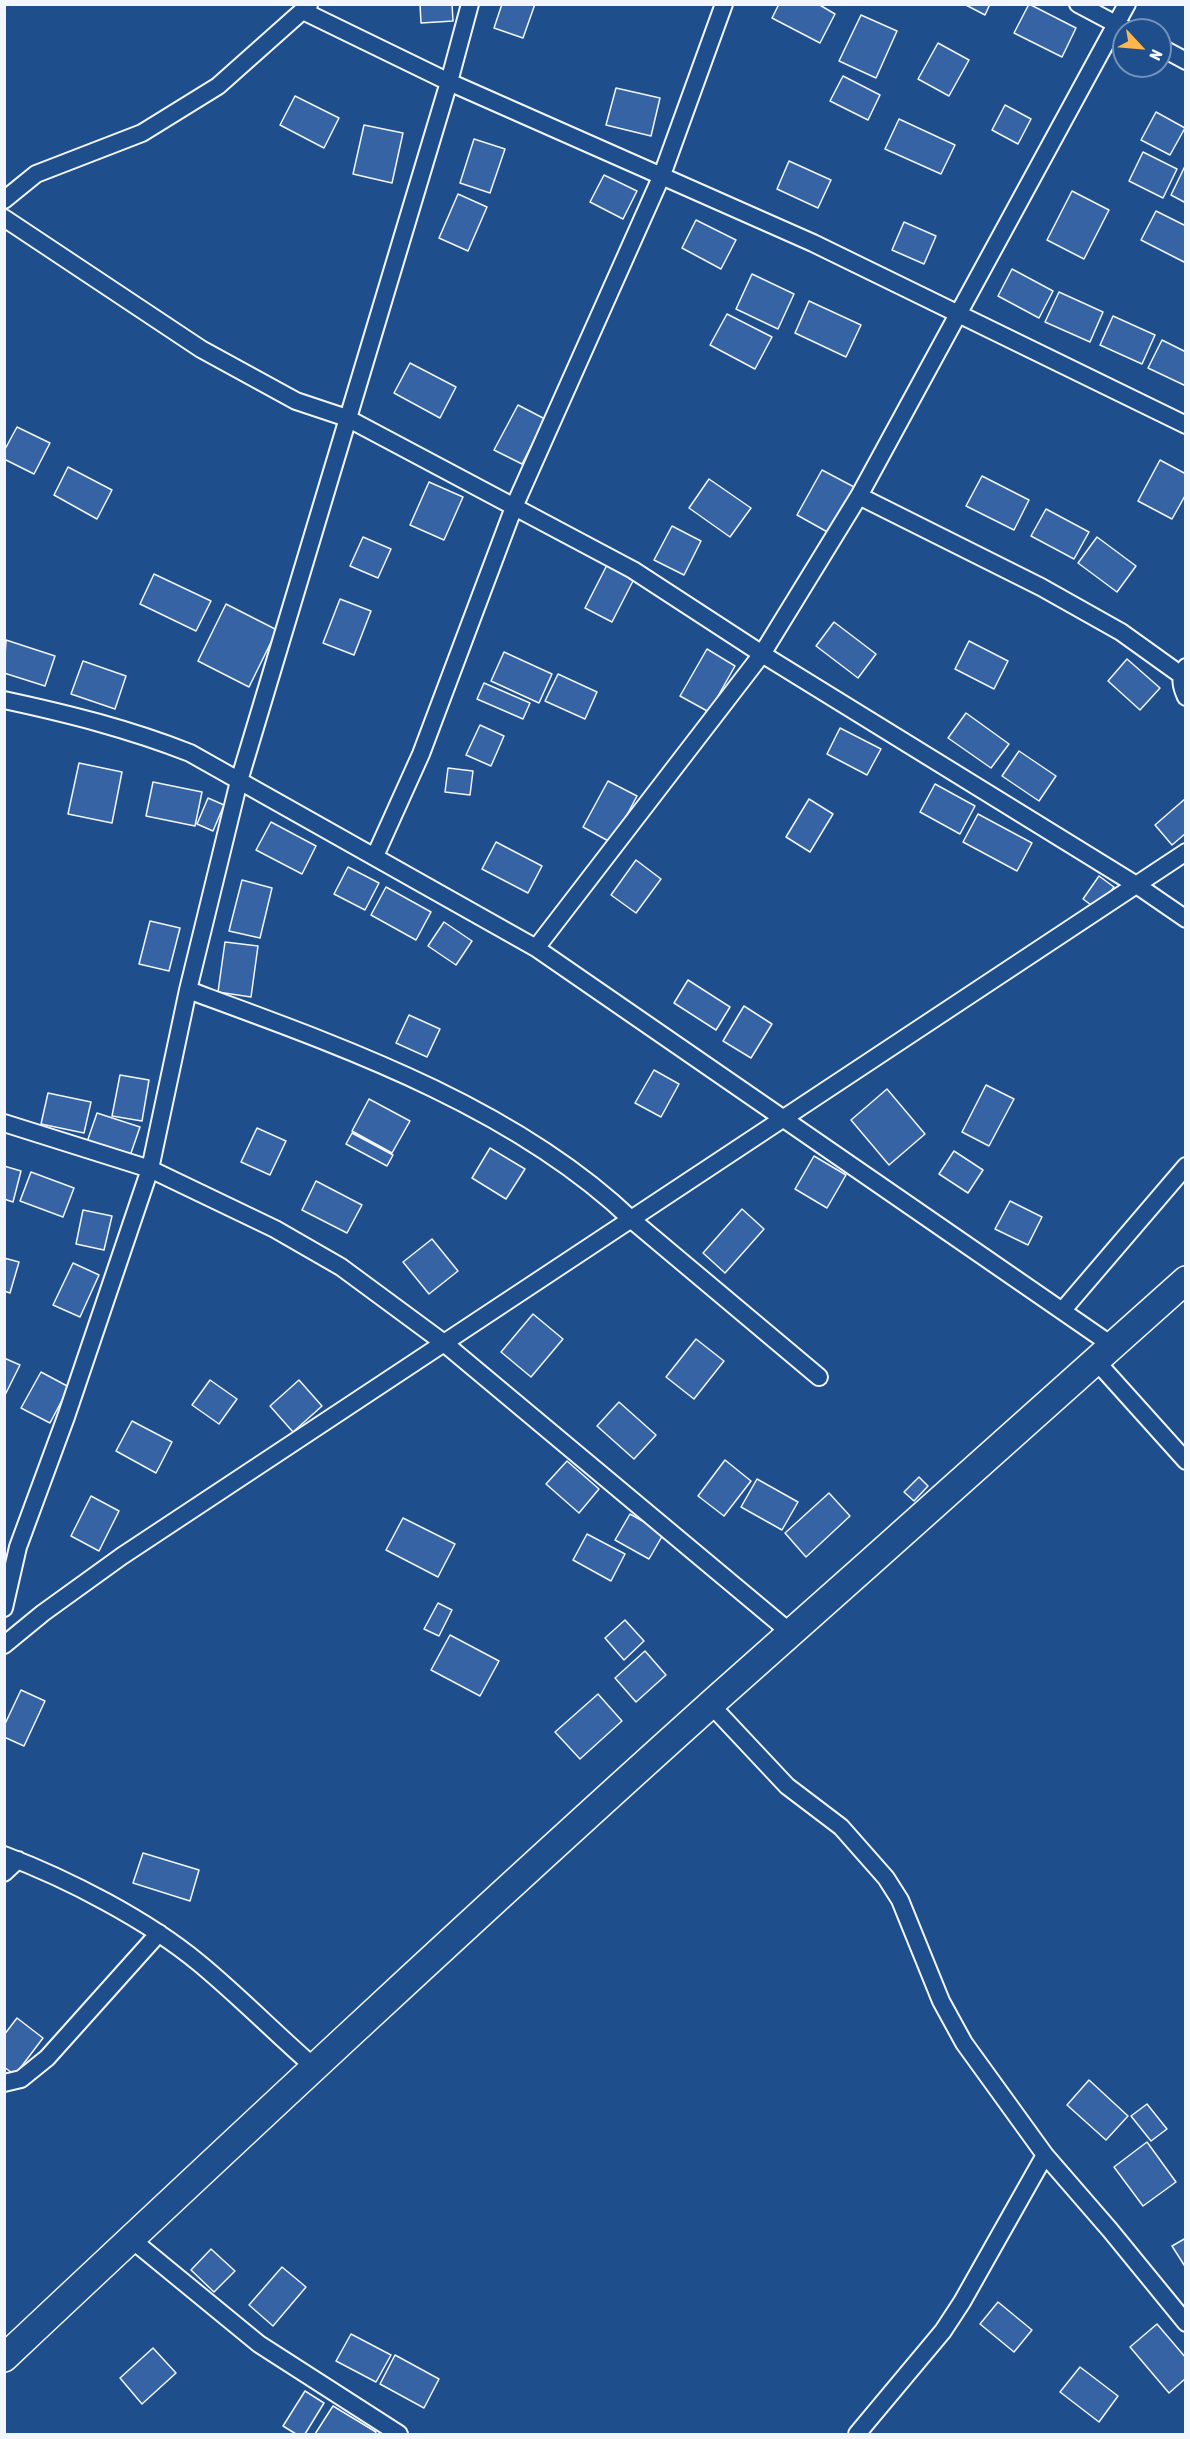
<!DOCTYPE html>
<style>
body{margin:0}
#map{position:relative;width:1190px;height:2439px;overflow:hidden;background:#1f4e8c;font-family:"Asap Condensed",sans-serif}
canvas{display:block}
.frame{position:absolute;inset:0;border:6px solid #f2f6ff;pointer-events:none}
.north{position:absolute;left:1112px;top:18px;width:60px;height:60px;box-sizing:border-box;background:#1f4e8c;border:2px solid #7391ba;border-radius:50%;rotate:116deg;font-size:16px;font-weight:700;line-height:24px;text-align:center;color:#f2f6ff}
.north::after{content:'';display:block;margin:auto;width:21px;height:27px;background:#ffb74d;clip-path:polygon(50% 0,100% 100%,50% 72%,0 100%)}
</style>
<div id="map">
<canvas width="1190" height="2439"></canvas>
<div class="frame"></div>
<div class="north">N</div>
</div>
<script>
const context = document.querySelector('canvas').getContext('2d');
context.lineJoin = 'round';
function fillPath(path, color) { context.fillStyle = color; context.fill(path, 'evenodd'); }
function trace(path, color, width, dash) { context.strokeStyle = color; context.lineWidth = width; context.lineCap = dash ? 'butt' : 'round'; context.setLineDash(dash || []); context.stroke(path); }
const building = new Path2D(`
 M 420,4 L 452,4 L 453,21 L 421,23 Z
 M 502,4 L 535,4 L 523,38 L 494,28 Z
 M 779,4 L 818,4 L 835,14 L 820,43 L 772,18 Z
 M 964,4 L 990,4 L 985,15 Z
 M 1029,4 L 1076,28 L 1062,57 L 1014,33 Z
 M 861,15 L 897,31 L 876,78 L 839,61 Z
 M 938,43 L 969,60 L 949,96 L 918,79 Z
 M 843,76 L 880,95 L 868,120 L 830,101 Z
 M 616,88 L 660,98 L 651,136 L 606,125 Z
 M 295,96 L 339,118 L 324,148 L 280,125 Z
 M 1005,105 L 1031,119 L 1018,144 L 992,130 Z
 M 1156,112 L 1185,128 L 1170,155 L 1141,140 Z
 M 899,119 L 955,145 L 941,174 L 885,149 Z
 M 364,125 L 403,133 L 392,183 L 353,174 Z
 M 474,139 L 505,149 L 490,193 L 460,183 Z
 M 1143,152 L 1177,169 L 1163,198 L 1129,181 Z
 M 789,161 L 831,180 L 818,208 L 777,189 Z
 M 1185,166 L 1186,167 L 1186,203 L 1171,195 Z
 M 604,175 L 637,191 L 623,219 L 590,202 Z
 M 1072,191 L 1109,210 L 1084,259 L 1047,240 Z
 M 458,194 L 487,207 L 468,251 L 439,238 Z
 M 1156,211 L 1186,226 L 1186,263 L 1141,240 Z
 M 696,220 L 736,240 L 721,269 L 682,248 Z
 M 904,222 L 936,236 L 924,264 L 892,250 Z
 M 1012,269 L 1053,291 L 1039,318 L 998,296 Z
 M 752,274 L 794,294 L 778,329 L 736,309 Z
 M 1059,292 L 1103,312 L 1090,342 L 1045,322 Z
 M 809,301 L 861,325 L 846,357 L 795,333 Z
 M 727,314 L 772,337 L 755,369 L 710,345 Z
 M 1113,316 L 1155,335 L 1142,364 L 1100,345 Z
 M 1162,340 L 1186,352 L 1186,386 L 1148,368 Z
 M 410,363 L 456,387 L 440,418 L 394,393 Z
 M 518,405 L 545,419 L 522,464 L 494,450 Z
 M 17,427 L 50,443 L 34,474 L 4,459 L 4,451 Z
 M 1160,460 L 1186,474 L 1186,494 L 1172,519 L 1138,501 Z
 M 68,467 L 112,490 L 97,519 L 54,495 Z
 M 822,470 L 856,488 L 831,534 L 797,515 Z
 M 982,476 L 1029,500 L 1014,530 L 966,506 Z
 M 709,479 L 751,508 L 730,537 L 689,508 Z
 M 429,482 L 463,497 L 444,540 L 410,525 Z
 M 1046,509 L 1089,532 L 1074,559 L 1031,536 Z
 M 672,526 L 701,541 L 684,575 L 654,560 Z
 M 363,537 L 391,549 L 378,578 L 350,566 Z
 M 1097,537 L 1136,566 L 1117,592 L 1078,563 Z
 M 607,565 L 634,579 L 612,622 L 585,608 Z
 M 154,574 L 211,601 L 196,631 L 140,604 Z
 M 340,599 L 371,611 L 354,655 L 323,643 Z
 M 226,604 L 277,630 L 249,687 L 198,661 Z
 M 834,622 L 876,654 L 858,678 L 816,646 Z
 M 6,640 L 55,656 L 45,686 L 4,673 Z
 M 969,641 L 1008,661 L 994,689 L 955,669 Z
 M 707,649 L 735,666 L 709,712 L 680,696 Z
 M 504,652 L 552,674 L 539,703 L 491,681 Z
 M 1127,659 L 1160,688 L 1140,710 L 1108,681 Z
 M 83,661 L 126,676 L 115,709 L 71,694 Z
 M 558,674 L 597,692 L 585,719 L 545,701 Z
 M 484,683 L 530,703 L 523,719 L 477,699 Z
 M 966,713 L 1009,744 L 991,768 L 948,738 Z
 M 480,725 L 504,736 L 491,766 L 466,755 Z
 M 840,728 L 881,749 L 867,775 L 827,754 Z
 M 1019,751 L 1056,776 L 1039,801 L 1002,776 Z
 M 79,763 L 122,772 L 112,823 L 68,814 Z
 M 448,768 L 473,771 L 470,795 L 445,792 Z
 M 608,781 L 637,796 L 612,843 L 583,827 Z
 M 153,782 L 202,792 L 195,826 L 146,816 Z
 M 935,784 L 975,806 L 960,834 L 920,812 Z
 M 208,798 L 224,805 L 213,831 L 197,824 Z
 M 1186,798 L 1186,833 L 1172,845 L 1155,825 Z
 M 809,799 L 833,814 L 810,852 L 786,837 Z
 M 978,814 L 1032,843 L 1017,871 L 963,842 Z
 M 271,822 L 316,846 L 302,874 L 256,850 Z
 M 496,842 L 542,866 L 528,893 L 482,869 Z
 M 636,860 L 661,879 L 636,913 L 611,895 Z
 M 348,867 L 379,883 L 365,910 L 334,894 Z
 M 1099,876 L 1114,887 L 1098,910 L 1083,899 Z
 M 242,880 L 272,888 L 260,938 L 229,931 Z
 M 386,887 L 431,912 L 416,940 L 371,915 Z
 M 150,921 L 180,928 L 169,971 L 139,964 Z
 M 444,922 L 472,941 L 456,965 L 428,946 Z
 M 225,942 L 258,946 L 251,997 L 218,992 Z
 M 688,980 L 730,1007 L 716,1030 L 674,1003 Z
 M 744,1006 L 772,1024 L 751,1058 L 723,1041 Z
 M 409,1015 L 440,1029 L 427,1057 L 396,1043 Z
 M 654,1070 L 679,1084 L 661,1117 L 635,1103 Z
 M 120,1075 L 149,1080 L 142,1121 L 112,1116 Z
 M 986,1085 L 1014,1099 L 989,1146 L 962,1132 Z
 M 887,1089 L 925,1134 L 889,1165 L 851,1120 Z
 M 48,1093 L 91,1102 L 84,1133 L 41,1124 Z
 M 369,1099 L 410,1121 L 392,1153 L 352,1131 Z
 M 97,1113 L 140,1127 L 130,1156 L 87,1142 Z
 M 257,1128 L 286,1141 L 270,1175 L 241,1162 Z
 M 352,1133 L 393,1155 L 387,1166 L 346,1144 Z
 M 490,1148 L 525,1169 L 506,1199 L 472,1178 Z
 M 954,1151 L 983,1170 L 968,1193 L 939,1174 Z
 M 814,1156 L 846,1175 L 827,1208 L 795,1189 Z
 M 4,1166 L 21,1171 L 13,1202 L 4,1199 Z
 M 31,1172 L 74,1188 L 63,1217 L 20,1201 Z
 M 316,1181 L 362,1205 L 347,1233 L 302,1210 Z
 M 1010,1201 L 1042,1217 L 1028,1245 L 995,1229 Z
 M 742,1209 L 764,1229 L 725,1273 L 703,1253 Z
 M 83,1210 L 112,1216 L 104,1250 L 76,1244 Z
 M 432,1239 L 458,1271 L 429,1294 L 403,1262 Z
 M 4,1258 L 19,1262 L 10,1293 L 4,1291 Z
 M 73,1263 L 99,1275 L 80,1317 L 53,1305 Z
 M 533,1314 L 563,1339 L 531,1377 L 501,1352 Z
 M 696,1339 L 724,1361 L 694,1399 L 666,1377 Z
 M 4,1358 L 20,1365 L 4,1397 Z
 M 41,1372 L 69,1387 L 50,1423 L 21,1408 Z
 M 210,1380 L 237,1399 L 219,1424 L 192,1405 Z
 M 299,1380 L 322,1406 L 293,1432 L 270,1406 Z
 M 619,1402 L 656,1435 L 634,1459 L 597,1426 Z
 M 132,1421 L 172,1442 L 156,1473 L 116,1451 Z
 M 725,1460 L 751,1481 L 724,1516 L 698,1496 Z
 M 567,1461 L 599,1489 L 579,1513 L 546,1484 Z
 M 919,1477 L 928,1486 L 914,1501 L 904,1492 Z
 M 757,1479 L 798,1502 L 782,1530 L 741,1507 Z
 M 829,1493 L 850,1516 L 806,1557 L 785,1533 Z
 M 91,1496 L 119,1511 L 99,1551 L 71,1536 Z
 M 630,1514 L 664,1533 L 649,1559 L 615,1540 Z
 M 403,1518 L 455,1544 L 438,1577 L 386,1550 Z
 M 587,1534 L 625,1554 L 611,1581 L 573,1560 Z
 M 438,1603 L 452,1610 L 439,1636 L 424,1629 Z
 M 625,1620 L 644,1641 L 624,1660 L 605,1638 Z
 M 450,1635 L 499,1661 L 480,1696 L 431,1670 Z
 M 645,1651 L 666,1675 L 636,1702 L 615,1678 Z
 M 21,1690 L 45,1701 L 24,1746 L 4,1737 L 4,1726 Z
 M 598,1694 L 622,1721 L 580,1759 L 555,1732 Z
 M 143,1853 L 199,1870 L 190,1901 L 133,1883 Z
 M 17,2018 L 43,2038 L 15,2075 L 4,2067 L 4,2035 Z
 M 1089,2080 L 1128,2116 L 1106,2140 L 1067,2105 Z
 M 1147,2104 L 1167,2129 L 1151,2141 L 1131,2116 Z
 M 1147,2142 L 1176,2182 L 1143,2206 L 1114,2167 Z
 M 1186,2238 L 1186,2268 L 1172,2246 Z
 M 211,2249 L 235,2271 L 214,2292 L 191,2270 Z
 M 282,2267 L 306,2287 L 273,2326 L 249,2305 Z
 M 998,2302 L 1032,2330 L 1014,2352 L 980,2324 Z
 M 1157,2324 L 1186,2358 L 1186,2378 L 1169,2393 L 1130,2347 Z
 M 351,2334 L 391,2355 L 376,2382 L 336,2361 Z
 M 153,2348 L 176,2373 L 142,2404 L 120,2378 Z
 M 395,2355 L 439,2379 L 424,2408 L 380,2384 Z
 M 1080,2367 L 1118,2396 L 1099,2422 L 1060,2392 Z
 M 305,2391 L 324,2403 L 305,2434 L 296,2434 L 283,2426 Z
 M 333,2406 L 376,2432 L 375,2434 L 315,2434 Z`);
fillPath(building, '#3563a3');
trace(building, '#f2f6ff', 1.5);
const street = new Path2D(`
 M 1078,4 L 1127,30
 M 303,11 L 449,82 L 813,243 L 1186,425
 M 1160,47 L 1186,61
 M 4,200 L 36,174 L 142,133 L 218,86 L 309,5
 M 4,218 L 201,349 L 296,401 L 347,418 L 633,570 L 762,654 L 1138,886 L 1186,919
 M 859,496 L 1041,587 L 1121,632 L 1181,675
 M 1186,667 C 1179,678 1181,686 1186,697
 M 4,700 C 69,714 129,729 190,753 L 536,948 L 1113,1346
 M 375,856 L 421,754 L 514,507 L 662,175 L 724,4
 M 536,948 L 762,654 L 859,496 L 1127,4
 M 188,990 C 340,1046 513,1106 632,1220 L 819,1377
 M 4,1123 L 150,1169 L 275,1229 L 341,1267 L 444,1343 L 791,1633
 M 1062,1311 L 1186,1166
 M 1097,1362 L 1186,1461
 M 4,1608 L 18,1547 L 66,1417 L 150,1169 L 188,990 L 239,781 L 449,82 L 470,4
 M 4,1645 L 43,1613 L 122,1556 L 1186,852
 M 711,1705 L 787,1786 L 841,1827 L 886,1878 L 900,1900 L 941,2001 L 964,2043 L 1045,2155 L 1110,2230 L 1186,2323
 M 4,1855 C 68,1879 147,1920 199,1963 C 239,1996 275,2033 314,2067
 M 4,1873 L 18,1860
 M 4,2083 L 21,2079 L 47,2058 L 159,1933
 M 131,2239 L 259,2344 L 399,2434
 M 857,2434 L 943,2331 L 962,2302 L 1045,2155`);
const primary = new Path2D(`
 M 4,2358 C 238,2138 473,1918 712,1703 C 870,1562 1029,1422 1186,1280`);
trace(street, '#f2f6ff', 20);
trace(primary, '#f2f6ff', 30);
trace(street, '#1f4e8c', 16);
trace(primary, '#1f4e8c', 27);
</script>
